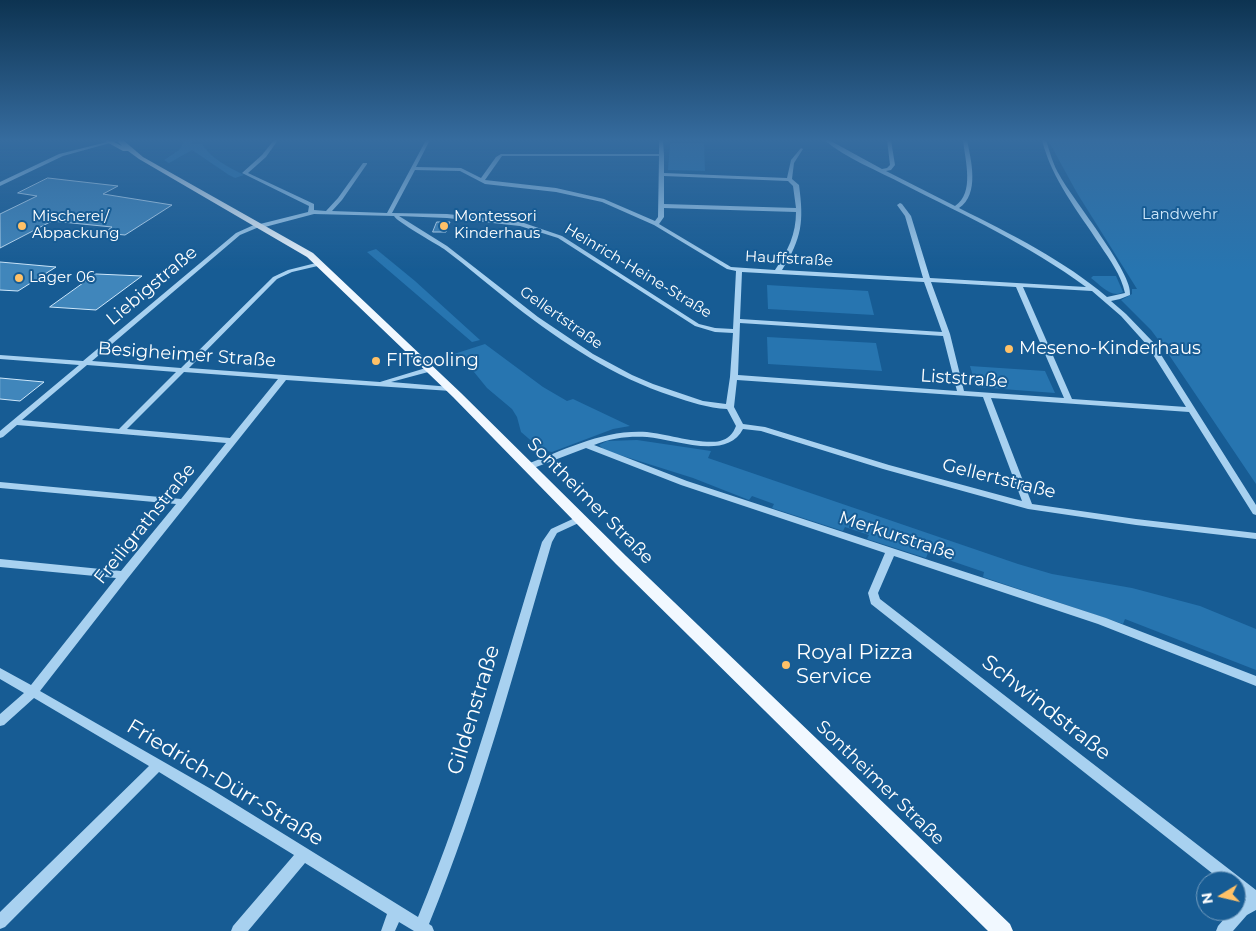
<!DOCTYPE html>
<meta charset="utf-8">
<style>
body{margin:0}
#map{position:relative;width:1256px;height:931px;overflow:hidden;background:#175c94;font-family:Montserrat,sans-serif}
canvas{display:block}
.north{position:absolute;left:1196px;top:871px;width:50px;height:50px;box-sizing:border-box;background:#175c94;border:1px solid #749dbf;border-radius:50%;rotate:261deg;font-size:14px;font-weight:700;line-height:20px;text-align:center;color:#fff}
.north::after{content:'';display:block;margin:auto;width:18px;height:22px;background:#ffc167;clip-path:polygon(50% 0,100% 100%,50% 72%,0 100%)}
</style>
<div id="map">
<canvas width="1256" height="931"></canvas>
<div class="north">N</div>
</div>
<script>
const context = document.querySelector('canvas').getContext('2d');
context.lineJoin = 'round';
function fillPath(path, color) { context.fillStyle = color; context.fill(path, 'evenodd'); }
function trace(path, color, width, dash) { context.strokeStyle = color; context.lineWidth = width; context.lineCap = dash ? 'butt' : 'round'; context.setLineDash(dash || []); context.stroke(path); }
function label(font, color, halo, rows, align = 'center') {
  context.font = font + ' Montserrat,sans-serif'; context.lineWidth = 4; context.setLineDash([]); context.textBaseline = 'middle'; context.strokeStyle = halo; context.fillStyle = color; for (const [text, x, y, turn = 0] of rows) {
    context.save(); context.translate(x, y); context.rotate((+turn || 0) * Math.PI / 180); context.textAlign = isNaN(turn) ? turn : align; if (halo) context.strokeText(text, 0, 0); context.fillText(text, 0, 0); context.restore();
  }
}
fillPath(new Path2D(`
 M 185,140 L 192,140 L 191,144 L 202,144 C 211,159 229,167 244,175 L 235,178 L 229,175 L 192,150 L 169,163 L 164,160 L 179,150 Z
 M 1048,140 L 1171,140 L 1256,143 L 1256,484 L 1163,346 L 1151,330 L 1121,300 L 1132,294 L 1132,289 L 1137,289 L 1077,193 Z
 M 670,143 L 704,143 L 705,171 L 668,170 Z
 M 376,249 L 415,281 L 480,340 L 472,342 L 367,252 Z
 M 1093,276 L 1116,276 L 1123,292 C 1112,299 1100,285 1091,278 Z
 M 767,285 L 868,291 L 874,315 L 768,309 Z
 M 767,337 L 876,343 L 882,371 L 768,364 Z
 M 485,344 L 543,387 L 567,401 L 573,399 L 630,426 L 613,429 L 552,452 L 542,450 L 521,432 L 517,417 L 512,409 L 487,388 L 474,372 L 454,354 Z
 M 970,366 L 1045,371 L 1055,393 L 976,387 Z
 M 637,440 L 711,451 L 708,458 L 1018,564 L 1052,574 L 1132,588 L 1200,606 L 1256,629 L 1256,670 L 1125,619 L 1123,624 L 983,577 L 984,572 L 928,553 L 926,558 L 867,539 L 869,535 L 845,527 L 843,531 L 772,508 L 774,504 L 752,496 L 749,500 L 693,478 L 604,450 L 599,445 L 607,441 Z`), '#2775b0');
const building = new Path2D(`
 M 48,178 L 118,186 L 103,194 L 172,205 L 125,235 L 104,233 L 112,227 L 52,221 L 0,248 L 0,214 L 37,196 L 18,193 Z
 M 437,222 L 450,222 L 446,232 L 433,232 Z
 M 0,262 L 56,267 L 18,291 L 0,290 Z
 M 96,274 L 142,276 L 96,310 L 50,307 Z
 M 0,378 L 44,382 L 20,401 L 0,399 Z`);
fillPath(building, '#4086bb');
trace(building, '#cfe8fb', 1);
fillPath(new Path2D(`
 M 115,140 L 121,140 L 63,156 L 0,186 L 0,182 L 59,154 Z
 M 274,140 L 278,140 L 266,157 L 248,173 L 314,204 L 314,210 L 326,211 L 338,198 L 363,163 L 367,163 L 367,164 L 342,200 L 332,211 L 387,213 L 426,140 L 430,140 L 416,167 L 461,168 L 481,178 L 496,157 L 501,154 L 659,154 L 659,140 L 663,140 L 664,155 L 664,173 L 787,178 L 791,160 L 801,148 L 803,149 L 794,163 L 792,179 L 799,185 C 804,222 802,238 782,270 L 923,278 L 905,216 L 897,205 L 900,203 L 902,204 L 911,216 L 930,278 L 1086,287 C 1029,245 966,216 903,184 C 878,171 846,158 824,140 L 829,140 L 882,169 L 887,168 L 890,165 L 887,140 L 891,140 L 895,165 L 891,170 L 886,171 L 955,206 C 975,193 965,160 963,140 L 967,140 C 971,160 980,194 959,208 C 1011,234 1065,261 1107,297 L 1125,293 C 1121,275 1110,260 1100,245 C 1078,211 1052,180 1042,140 L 1046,140 C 1050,152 1053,165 1060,176 C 1073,200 1134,274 1130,295 L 1120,299 L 1111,301 L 1126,314 L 1153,342 L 1256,505 L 1256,515 L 1253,514 L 1189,412 L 991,398 L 1032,504 L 1136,519 L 1256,533 L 1256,539 L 1136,525 L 1028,509 L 883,469 L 761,431 L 743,429 C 727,461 674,439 647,437 C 628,436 611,438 594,445 L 687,481 L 1106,618 L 1256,676 L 1256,686 L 1098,624 L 894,556 L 878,593 L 880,599 L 1256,890 L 1256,910 L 1247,915 L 1233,931 L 1216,931 L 1218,926 L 1231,911 L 1236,911 L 1237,905 L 1246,900 L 1236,893 L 1236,881 L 1222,881 L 871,604 L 868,593 L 885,553 L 681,485 L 586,448 L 531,469 L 525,469 L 524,467 L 525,465 C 564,450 604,429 647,432 C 666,434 702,445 720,441 C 728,439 733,434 736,426 L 727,409 C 708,408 690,402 672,396 C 614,377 563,343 515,306 C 491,287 468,267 444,249 C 435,243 397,222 394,216 L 314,214 L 261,228 L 259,227 L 240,235 L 92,361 L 181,368 L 273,277 L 288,270 L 320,262 L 323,264 L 322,265 L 292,272 L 277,279 L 189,368 L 380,382 L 429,367 L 432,367 L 433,369 L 432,371 L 391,382 L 451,387 L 455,389 L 451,391 L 286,380 L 128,578 L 40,691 L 211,789 L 418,917 C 469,795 503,668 542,542 L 551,529 L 577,517 L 583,517 L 585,519 L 583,521 L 557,533 L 552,542 C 514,671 480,800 429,924 L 432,926 L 434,931 L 414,931 L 399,922 L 395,931 L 381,931 L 387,914 L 305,863 L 248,931 L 231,931 L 233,926 L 294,855 L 159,772 L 5,927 L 0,929 L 0,912 L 149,766 L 34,698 L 4,725 L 0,726 L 0,714 L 24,693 L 0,679 L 0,668 L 31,685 L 116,578 L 0,567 L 0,559 L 121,571 L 176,504 L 0,488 L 0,482 L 181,499 L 226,443 L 17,425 L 3,437 L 0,438 L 0,431 L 79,365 L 0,359 L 0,355 L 83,361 L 236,233 L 256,224 L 260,224 L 308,212 L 309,206 L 242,173 L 262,155 ZM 502,156 L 659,156 L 658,217 L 655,221 L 604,199 L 556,188 L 485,180 ZM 415,170 L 460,171 L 485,184 L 556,192 L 602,202 L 654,225 L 727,269 L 736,271 L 733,329 L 715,328 L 699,324 L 562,236 L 521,222 L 447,214 L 392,213 ZM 664,176 L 788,181 L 793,186 L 796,208 L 664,204 ZM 664,208 L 796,212 C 796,234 788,251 775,270 L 731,267 L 659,224 L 664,217 ZM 399,216 L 447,218 L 520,226 L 558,238 L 695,326 L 715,332 L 733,333 L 730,377 L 726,404 L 703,401 L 653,384 L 632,375 L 593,354 L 538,317 L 447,246 ZM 742,272 L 924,282 L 942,332 L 740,319 ZM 931,282 L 1016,287 L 1064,398 L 964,391 L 950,334 ZM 1023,287 L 1092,291 L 1121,316 L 1147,345 L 1186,407 L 1072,399 ZM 740,323 L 943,336 L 957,391 L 738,375 ZM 87,365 L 176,372 L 119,429 L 22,420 ZM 184,372 L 278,379 L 230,438 L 127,429 ZM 737,380 L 983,397 L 1022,501 L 889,465 L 765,427 L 743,424 L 734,407 Z`), '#a8d1f0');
fillPath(new Path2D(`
 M 103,140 L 110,140 L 122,146 L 116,140 L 123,140 L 143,157 L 313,253 L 461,393 L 626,556 L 1010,924 L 1013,931 L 988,931 L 616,564 L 453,397 L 307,257 L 139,159 L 128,151 L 123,151 Z`), '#f1f8ff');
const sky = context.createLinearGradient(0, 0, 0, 270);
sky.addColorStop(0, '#0d3351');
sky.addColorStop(0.52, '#366c9f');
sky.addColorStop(1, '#366c9f00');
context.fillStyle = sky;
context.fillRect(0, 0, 1256, 270);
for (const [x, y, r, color] of [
 [22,226,5,"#ffc167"],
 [444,226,5,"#ffc167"],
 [19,278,5,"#ffc167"],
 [1009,349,5,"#ffc167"],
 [376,361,5,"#ffc167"],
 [786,665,5,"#ffc167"]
]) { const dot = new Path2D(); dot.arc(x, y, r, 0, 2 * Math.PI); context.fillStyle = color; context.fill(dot); trace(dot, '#175c94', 2); }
label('15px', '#cfe8fb', '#175c94', [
 ["Landwehr",1180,215]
]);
label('15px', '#fff', '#175c94', [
 ["Mischerei/",32,217],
 ["Abpackung",32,234],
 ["Montessori",454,217],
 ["Kinderhaus",454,234],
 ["Lager 06",29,278]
], 'left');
label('15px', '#fff', '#175c94', [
 ["Hauffstraße",789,259,3],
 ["Heinrich-Heine-Straße",638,271,31],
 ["Gellertstraße",561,318,35]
]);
label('18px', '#fff', '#175c94', [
 ["Liebigstraße",152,286,-40],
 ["Besigheimer Straße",187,355,4],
 ["Liststraße",964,379,4],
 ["Gellertstraße",999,479,14],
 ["Sontheimer Straße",590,501,45],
 ["Freiligrathstraße",145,524,-51],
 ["Merkurstraße",897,536,18],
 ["Sontheimer Straße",880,783,44]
]);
label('18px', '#fff', '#175c94', [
 ["Meseno-Kinderhaus",1019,349],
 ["FITcooling",386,361]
], 'left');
label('21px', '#fff', '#175c94', [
 ["Royal Pizza",796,653],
 ["Service",796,677]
], 'left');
label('21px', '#fff', '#175c94', [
 ["Schwindstraße",1046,708,38],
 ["Gildenstraße",474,710,-73],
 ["Friedrich-Dürr-Straße",225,783,31]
]);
</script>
